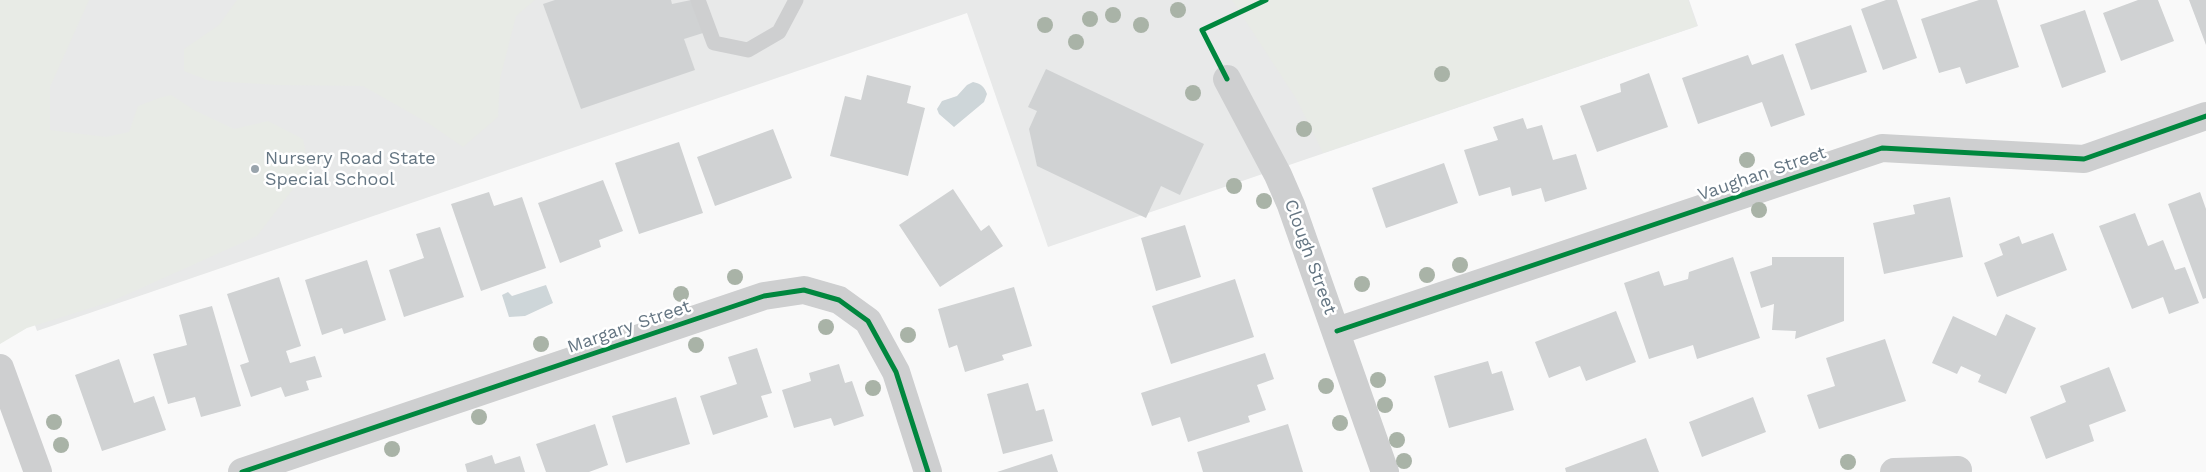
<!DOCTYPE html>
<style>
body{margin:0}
canvas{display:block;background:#f9f9f9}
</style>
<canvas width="2206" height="472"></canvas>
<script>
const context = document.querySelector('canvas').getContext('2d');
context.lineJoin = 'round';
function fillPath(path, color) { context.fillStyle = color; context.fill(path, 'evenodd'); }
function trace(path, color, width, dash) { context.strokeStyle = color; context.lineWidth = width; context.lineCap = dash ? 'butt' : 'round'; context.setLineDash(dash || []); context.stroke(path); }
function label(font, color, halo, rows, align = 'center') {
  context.font = font + ' "Work Sans",sans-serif'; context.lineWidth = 5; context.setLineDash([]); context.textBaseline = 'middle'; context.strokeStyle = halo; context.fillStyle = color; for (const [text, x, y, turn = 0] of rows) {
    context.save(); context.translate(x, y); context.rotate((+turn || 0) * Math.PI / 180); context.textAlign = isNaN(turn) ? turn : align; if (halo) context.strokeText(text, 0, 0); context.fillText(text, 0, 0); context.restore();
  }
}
fillPath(new Path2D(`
 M 0,0 L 1689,0 L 1698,26 L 1048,247 L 967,13 L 37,331 L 0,223 Z`), '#e8e9e9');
fillPath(new Path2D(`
 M 0,0 L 89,0 L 50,87 L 50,130 L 106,137 L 129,132 L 138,106 L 159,98 L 171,95 L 194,110 L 234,129 L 268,121 L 303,139 L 309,168 L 257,236 L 110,302 L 27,328 L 0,344 Z
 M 237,0 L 535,0 L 516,16 L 500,79 L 498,117 L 463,147 L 428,123 L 363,86 L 278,85 L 210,81 L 184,71 L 184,49 L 219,25 Z
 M 1232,0 L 1688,0 L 1697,26 L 1323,153 L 1297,100 Z`), '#e8ebe6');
fillPath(new Path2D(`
 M 973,82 C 981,84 984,86 987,94 L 984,102 L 954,127 L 939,114 L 937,109 L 942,101 L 957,96 L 967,85 Z
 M 546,285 L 553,303 L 525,316 L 509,317 L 502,295 L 508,292 L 512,296 Z`), '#ced6d9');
fillPath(new Path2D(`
 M 555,0 L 671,0 L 672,4 L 691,0 L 703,33 L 684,39 L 695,70 L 581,109 L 543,4 Z
 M 1886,0 L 1897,0 L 1917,58 L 1883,70 L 1861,9 Z
 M 1979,0 L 1997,0 L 2019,67 L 1966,84 L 1960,67 L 1939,73 L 1921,19 Z
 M 2138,0 L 2158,0 L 2174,41 L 2121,61 L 2103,13 Z
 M 2189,0 L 2206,0 L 2206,45 Z
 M 2085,10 L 2106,72 L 2062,88 L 2040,25 Z
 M 1851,25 L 1867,72 L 1811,90 L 1795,44 Z
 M 1783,54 L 1805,115 L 1771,127 L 1762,102 L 1698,124 L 1682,78 L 1748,55 L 1752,65 Z
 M 1046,69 L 1204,144 L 1180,195 L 1161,186 L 1146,218 L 1037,166 L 1029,129 L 1037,111 L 1028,107 Z
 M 1649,73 L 1668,127 L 1597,152 L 1580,106 L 1621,92 L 1620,84 Z
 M 867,75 L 911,86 L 907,103 L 925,108 L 908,176 L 830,156 L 845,96 L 861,100 Z
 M 1523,118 L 1527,129 L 1542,125 L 1553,160 L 1576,154 L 1587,189 L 1545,202 L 1541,188 L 1512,196 L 1510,187 L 1479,196 L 1464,150 L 1498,140 L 1493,127 Z
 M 773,129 L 792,178 L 715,206 L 697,157 Z
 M 679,142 L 703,213 L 639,234 L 615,163 Z
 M 1444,163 L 1458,203 L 1386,228 L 1372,188 Z
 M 603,180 L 623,231 L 599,240 L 601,247 L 560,263 L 538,203 Z
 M 953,189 L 981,231 L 989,225 L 1003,246 L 940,287 L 899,225 Z
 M 489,192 L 494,206 L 522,197 L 546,268 L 481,291 L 451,204 Z
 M 2200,192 L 2206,209 L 2206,298 L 2203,299 L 2168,204 Z
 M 1950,197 L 1963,257 L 1884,274 L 1873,223 L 1915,214 L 1913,205 Z
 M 2135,213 L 2148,246 L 2163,240 L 2175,270 L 2185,267 L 2199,303 L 2169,314 L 2163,297 L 2132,309 L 2099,226 Z
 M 1185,225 L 1201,277 L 1156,291 L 1141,238 Z
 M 440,227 L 464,297 L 404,317 L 389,270 L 424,258 L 416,234 Z
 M 2053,233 L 2067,270 L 1997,297 L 1984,263 L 2003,255 L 1999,244 L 2019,236 L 2022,244 Z
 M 1733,257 L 1760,338 L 1697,359 L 1693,345 L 1649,359 L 1624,283 L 1659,271 L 1664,286 L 1688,279 L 1689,272 Z
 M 1772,257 L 1844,257 L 1844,321 L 1795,339 L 1796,331 L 1772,330 L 1774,304 L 1761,308 L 1750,272 L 1772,265 Z
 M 367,260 L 386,320 L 344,334 L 342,328 L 322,335 L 305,280 Z
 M 279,277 L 301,346 L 286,351 L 290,363 L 315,356 L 322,377 L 306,381 L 309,390 L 285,397 L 281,387 L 251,397 L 240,365 L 249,362 L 227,294 Z
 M 1235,279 L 1254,337 L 1171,364 L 1152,306 Z
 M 1014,287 L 1032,346 L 1002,355 L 1004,360 L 965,372 L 957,345 L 949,348 L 938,309 Z
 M 212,306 L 241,406 L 201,417 L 195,397 L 168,404 L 153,354 L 187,345 L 179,315 Z
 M 1616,311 L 1636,362 L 1586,381 L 1580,366 L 1549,378 L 1535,342 Z
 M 2006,314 L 2036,328 L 2006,394 L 1978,382 L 1981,375 L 1961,366 L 1957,374 L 1932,363 L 1953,316 L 1996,336 Z
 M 1885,339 L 1906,401 L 1819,429 L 1807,395 L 1835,386 L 1826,358 Z
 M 757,348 L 772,393 L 761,396 L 768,417 L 713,435 L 700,396 L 737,384 L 728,357 Z
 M 1265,353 L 1274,379 L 1257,385 L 1266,410 L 1248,416 L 1250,422 L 1188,442 L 1180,417 L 1152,426 L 1141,393 Z
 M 119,359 L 134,403 L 154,396 L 166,430 L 102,451 L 75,375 Z
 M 1488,361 L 1492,374 L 1502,371 L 1514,410 L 1449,428 L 1434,376 Z
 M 839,364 L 845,383 L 852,381 L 864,416 L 834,426 L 831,418 L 794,428 L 782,390 L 811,381 L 809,373 Z
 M 2109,367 L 2126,411 L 2089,425 L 2094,441 L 2046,459 L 2030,417 L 2066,402 L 2060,386 Z
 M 1028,383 L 1036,411 L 1044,409 L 1053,441 L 1003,454 L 987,394 Z
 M 676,397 L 690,444 L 626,463 L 612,416 Z
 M 1753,397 L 1766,432 L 1702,457 L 1689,422 Z
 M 595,424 L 608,465 L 589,472 L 546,472 L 536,444 Z
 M 1288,424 L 1303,472 L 1203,472 L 1197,452 Z
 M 1646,438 L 1659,472 L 1566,472 L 1565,468 Z
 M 1052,454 L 1058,472 L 997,472 Z
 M 492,455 L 495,464 L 520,456 L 525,472 L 467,472 L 465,464 Z`), '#d0d2d3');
trace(new Path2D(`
 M 698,0 L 714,43 L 748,50 L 779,32 L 796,0`), '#cecfd0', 15);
trace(new Path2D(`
 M 1227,79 L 1278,175 L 1291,205 L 1385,472
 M 1337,331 L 1882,148 L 2084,159 L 2206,116
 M 0,368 L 38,472
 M 242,472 L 764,296 L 804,290 L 839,300 L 868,321 L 896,372 L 928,472
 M 1894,472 L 1958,470`), '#cecfd0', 28);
trace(new Path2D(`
 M 1227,79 L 1202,30 L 1266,0
 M 1337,331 L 1882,148 L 2084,159 L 2206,116
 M 242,472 L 764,296 L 804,290 L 839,300 L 868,321 L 896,372 L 928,472`), '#00873e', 5);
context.fillStyle = '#a9b3a7';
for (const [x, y] of [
 [1178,10],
 [1113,15],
 [1090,19],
 [1045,25],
 [1141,25],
 [1076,42],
 [1442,74],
 [1193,93],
 [1304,129],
 [1747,160],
 [1234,186],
 [1264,201],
 [1759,210],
 [1460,265],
 [1427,275],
 [735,277],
 [1362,284],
 [681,294],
 [826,327],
 [908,335],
 [541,344],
 [696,345],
 [1378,380],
 [1326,386],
 [873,388],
 [1385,405],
 [479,417],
 [54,422],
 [1340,423],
 [1397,440],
 [61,445],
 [392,449],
 [1404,461],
 [1848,462]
]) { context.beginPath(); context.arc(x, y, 8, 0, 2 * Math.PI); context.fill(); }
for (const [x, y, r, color] of [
 [255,169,5,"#99a4ac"]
]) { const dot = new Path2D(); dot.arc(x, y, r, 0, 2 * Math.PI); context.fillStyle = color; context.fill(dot); trace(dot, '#fff', 2); }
label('18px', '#657683', '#fff', [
 ["Nursery Road State",265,159],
 ["Special School",265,180]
], 'left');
label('18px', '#657683', '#fff', [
 ["Vaughan Street",1762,174,-19],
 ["Clough Street",1310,257,70],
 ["Margary Street",629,327,-19]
]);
</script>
